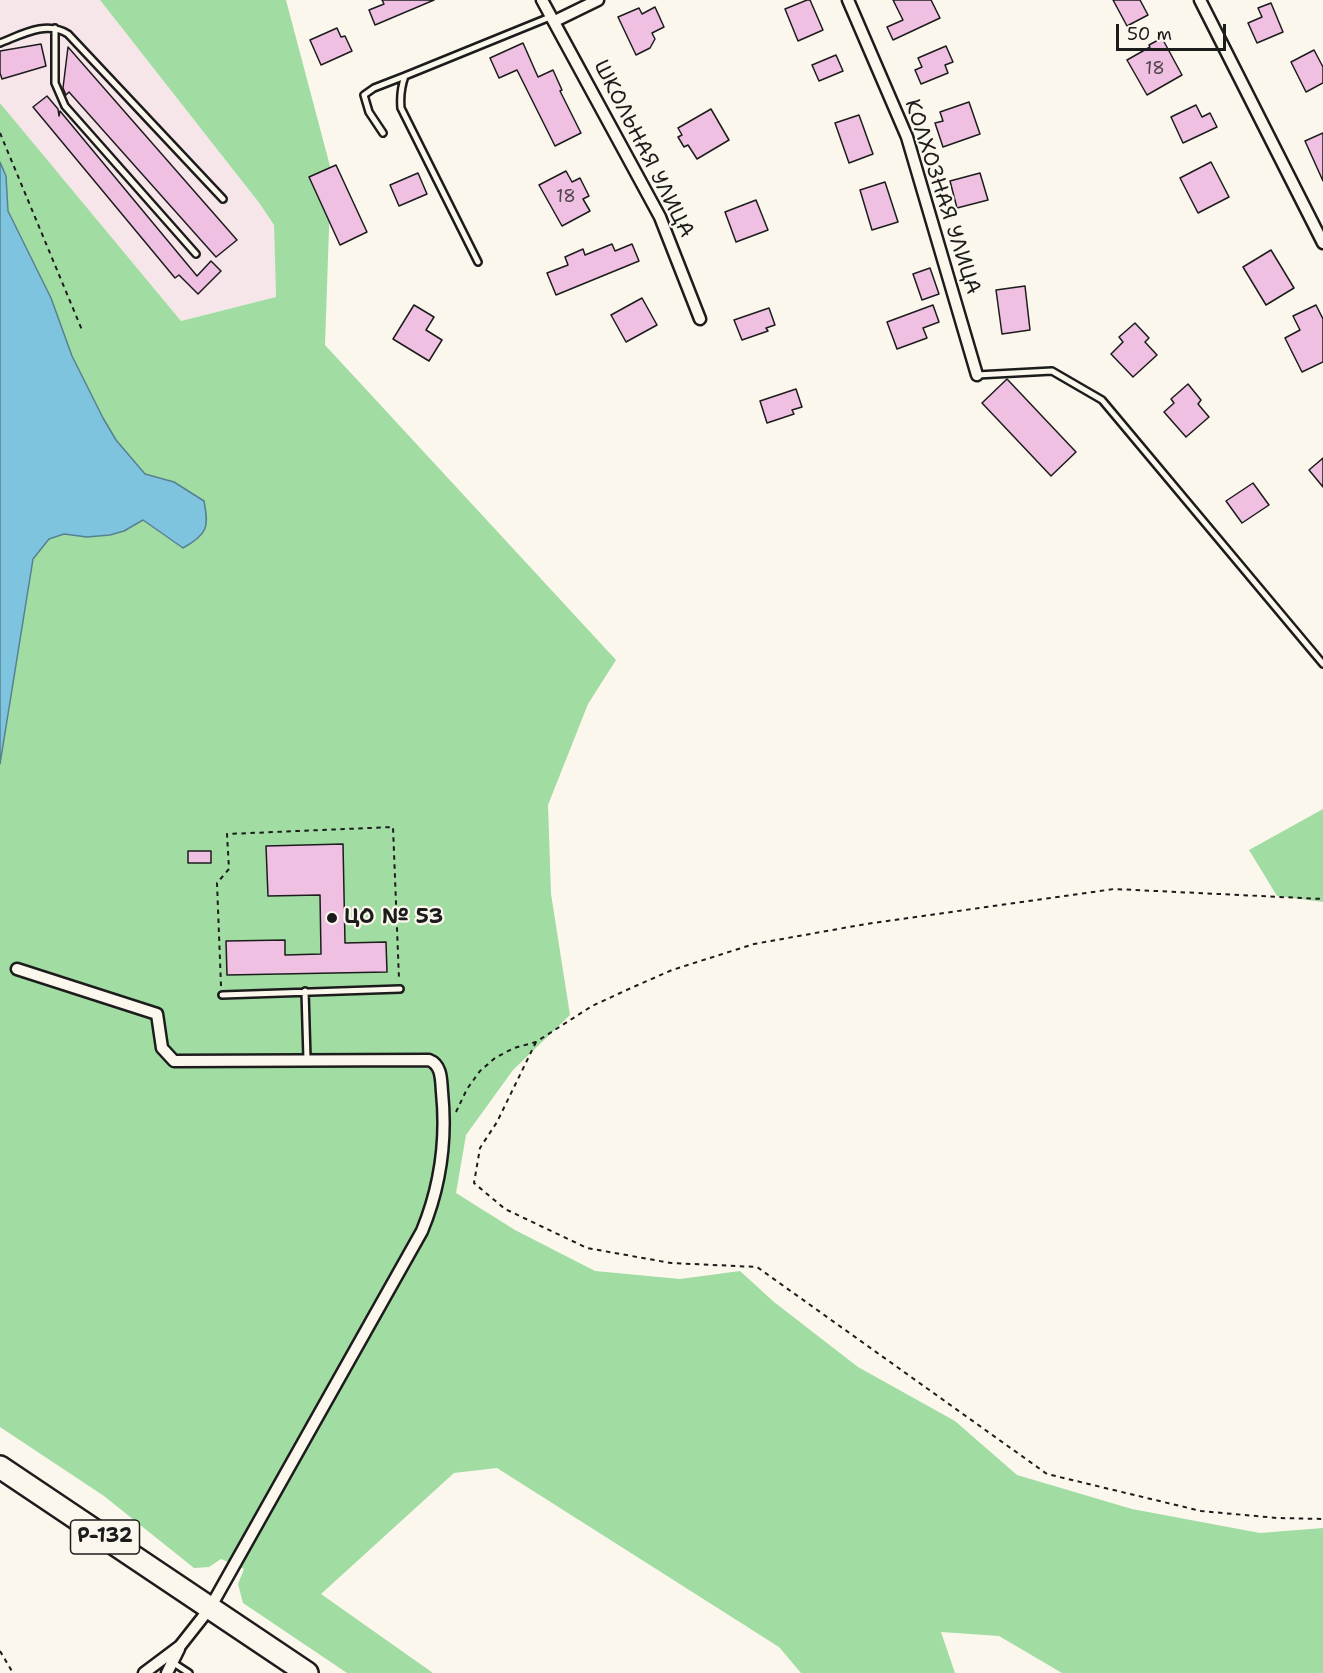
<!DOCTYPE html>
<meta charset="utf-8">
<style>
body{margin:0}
#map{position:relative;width:1323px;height:1673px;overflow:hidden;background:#fbf7ec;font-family:"Shantell Sans",sans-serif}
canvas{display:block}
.scale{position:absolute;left:1116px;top:24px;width:110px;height:27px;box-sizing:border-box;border:3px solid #1c1c1c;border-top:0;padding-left:8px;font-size:18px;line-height:21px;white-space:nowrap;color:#1c1c1c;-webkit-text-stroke:4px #fbf7ec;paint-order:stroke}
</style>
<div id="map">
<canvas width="1323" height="1673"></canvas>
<div class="scale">50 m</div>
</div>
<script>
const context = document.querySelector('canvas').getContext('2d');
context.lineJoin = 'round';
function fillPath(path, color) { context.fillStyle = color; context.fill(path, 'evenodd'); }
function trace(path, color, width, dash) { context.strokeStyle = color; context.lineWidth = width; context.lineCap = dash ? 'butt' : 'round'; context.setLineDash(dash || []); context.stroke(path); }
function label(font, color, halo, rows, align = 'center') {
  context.font = font + ' "Shantell Sans",sans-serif'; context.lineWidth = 4.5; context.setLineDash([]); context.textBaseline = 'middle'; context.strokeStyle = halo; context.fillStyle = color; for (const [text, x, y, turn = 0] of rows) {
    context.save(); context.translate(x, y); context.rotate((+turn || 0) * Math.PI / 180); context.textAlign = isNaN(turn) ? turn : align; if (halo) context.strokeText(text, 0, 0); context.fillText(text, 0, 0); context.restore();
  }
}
fillPath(new Path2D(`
 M 0,0 L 100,0 L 260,204 L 274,225 L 276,297 L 181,321 L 0,103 Z`), '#f7e6e9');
fillPath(new Path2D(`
 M 100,0 L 286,0 L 331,170 L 325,345 L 616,660 L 588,704 L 548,805 L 551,894 L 570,1015 L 513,1070 L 466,1135 L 456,1193 L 515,1230 L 595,1271 L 680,1279 L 740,1271 L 774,1302 L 858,1367 L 955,1421 L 1017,1475 L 1132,1509 L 1260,1533 L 1323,1528 L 1323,1673 L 1062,1673 L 999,1636 L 941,1632 L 955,1673 L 801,1673 L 779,1647 L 497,1468 L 454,1473 L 321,1594 L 433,1673 L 347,1673 L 243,1603 L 238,1584 L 244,1569 L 221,1559 L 209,1567 L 194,1568 L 104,1496 L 0,1427 L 0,764 L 33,559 L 49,539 L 64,534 L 87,537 L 124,531 L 143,520 L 169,539 L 174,482 L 145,474 L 116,440 L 103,418 L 72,356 L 51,298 L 8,210 L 6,176 L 0,162 L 0,103 L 181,321 L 276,297 L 274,225 L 260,204 Z
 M 1323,809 L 1323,902 L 1277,896 L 1249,850 Z`), '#a1dca3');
const water = new Path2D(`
 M 0,162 L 6,176 L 8,211 L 51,298 L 72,356 L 103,418 L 116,440 L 145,474 L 174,482 L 204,501 C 209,527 208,534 183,548 L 143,520 L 124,531 L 110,535 L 87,537 L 64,534 L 49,539 L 33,559 L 0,764 Z`);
fillPath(water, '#7ec4df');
trace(water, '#578191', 1.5);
const building = new Path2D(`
 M 382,0 L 434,0 L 375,25 L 369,10 L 384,4 Z
 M 807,0 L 810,0 L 823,30 L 798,41 L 785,9 Z
 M 893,0 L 931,0 L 940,18 L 893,40 L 887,27 L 903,20 Z
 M 1113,0 L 1140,0 L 1148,15 L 1127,26 Z
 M 1271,3 L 1283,32 L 1257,43 L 1248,23 L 1262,17 L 1258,8 Z
 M 655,7 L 664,27 L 652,33 L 655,39 L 650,48 L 636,55 L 618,17 L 639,8 L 642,14 Z
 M 337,28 L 341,37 L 345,36 L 352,51 L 321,65 L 310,40 Z
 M 1162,38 L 1182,75 L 1147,95 L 1127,60 L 1150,47 L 1149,45 Z
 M 523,43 L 538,77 L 553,70 L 562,90 L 560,91 L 581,133 L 555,146 L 517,70 L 499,78 L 490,58 Z
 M 41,44 L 46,66 L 2,79 L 0,73 L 0,51 Z
 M 946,46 L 953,62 L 945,65 L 948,73 L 921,84 L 915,70 L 922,67 L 918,58 Z
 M 68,47 L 237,240 L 216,257 L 69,92 L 66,95 L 63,88 Z
 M 1314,50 L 1323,67 L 1323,83 L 1306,92 L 1291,62 Z
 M 836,55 L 843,71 L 819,81 L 812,65 Z
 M 47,96 L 58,109 L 59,116 L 60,111 L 197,276 L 211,261 L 221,271 L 198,294 L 179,275 L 175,278 L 33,107 Z
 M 969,102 L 980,134 L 943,147 L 935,123 L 943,121 L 940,112 Z
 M 1196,105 L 1202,117 L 1210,113 L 1217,127 L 1183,143 L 1171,117 Z
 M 711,109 L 729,140 L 697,159 L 688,145 L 684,147 L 678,137 L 682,135 L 678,128 Z
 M 859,115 L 873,154 L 849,163 L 835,123 Z
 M 1323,133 L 1323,181 L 1305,141 Z
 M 1211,162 L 1229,197 L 1198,213 L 1180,178 Z
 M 336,165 L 367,232 L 340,245 L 309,177 Z
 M 566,171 L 572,182 L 580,178 L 589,196 L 583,199 L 590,211 L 562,226 L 539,185 Z
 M 418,173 L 427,194 L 399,206 L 390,185 Z
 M 980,173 L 988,200 L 957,208 L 950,181 Z
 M 885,182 L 898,222 L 872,230 L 860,190 Z
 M 756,200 L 768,230 L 736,242 L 725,212 Z
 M 612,244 L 615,251 L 632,244 L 639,261 L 556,295 L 547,273 L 568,265 L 565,257 L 583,249 L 585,255 Z
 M 1271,250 L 1294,288 L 1266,305 L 1243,267 Z
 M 930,268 L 939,294 L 922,300 L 913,274 Z
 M 1025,286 L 1030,330 L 1002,334 L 996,290 Z
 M 642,298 L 657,325 L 626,342 L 611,315 Z
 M 414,305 L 434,317 L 426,330 L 442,340 L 429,361 L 393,339 Z
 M 933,305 L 939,322 L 923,328 L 927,338 L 897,349 L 887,322 Z
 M 1316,305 L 1323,319 L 1323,362 L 1302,372 L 1285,338 L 1300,330 L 1293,316 Z
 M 769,308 L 775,325 L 766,328 L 768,331 L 742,340 L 734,320 Z
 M 1135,323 L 1149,338 L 1145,342 L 1157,355 L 1133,377 L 1111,354 L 1123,342 L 1119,337 Z
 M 1007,379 L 1076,452 L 1051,476 L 982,403 Z
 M 1188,384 L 1201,400 L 1198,404 L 1209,417 L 1186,437 L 1164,412 L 1174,403 L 1171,399 Z
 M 796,389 L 802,407 L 792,410 L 794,414 L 767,423 L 760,401 Z
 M 1323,458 L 1323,487 L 1309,470 Z
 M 1253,483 L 1269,505 L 1242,523 L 1226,501 Z
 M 343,844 L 345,943 L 386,942 L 387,972 L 227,975 L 226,941 L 285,940 L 285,955 L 321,954 L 320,895 L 268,896 L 266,846 Z
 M 188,851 L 211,851 L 211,863 L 188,863 Z`);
fillPath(building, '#efc0e2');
trace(building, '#1c1c1c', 1.5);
const lane = new Path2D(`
 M 55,28 L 55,83 L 65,106 L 196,254
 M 0,43 C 21,35 46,20 68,34 L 223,199
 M 383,133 L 369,112 L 364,95 L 374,88 L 405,76
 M 478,262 L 401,108 C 400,97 401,87 405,76 L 550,17
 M 977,375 L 1052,371 L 1102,400 L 1323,664
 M 305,991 L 307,1059
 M 222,995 L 400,989
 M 172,1662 L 189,1673`);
const street = new Path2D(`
 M 542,0 L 660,217 L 700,319
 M 848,0 L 907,137 L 977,375
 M 1200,0 L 1323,243
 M 555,21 L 598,0
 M 17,969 L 157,1014 L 162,1048 L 174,1061 L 429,1060 C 442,1065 441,1080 442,1092 C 447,1141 441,1185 422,1231 L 210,1608 L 180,1646 L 144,1673
 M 167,1673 L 179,1649`);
const highway = new Path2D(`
 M 0,1467 L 307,1673`);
trace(lane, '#1c1c1c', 10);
trace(street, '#1c1c1c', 15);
trace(highway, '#1c1c1c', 26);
trace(new Path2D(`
 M 0,133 L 82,330
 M 221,986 L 217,883 L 229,869 L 227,834 L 393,827 L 399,979
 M 536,1042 L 497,1122 L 480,1148 L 474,1183 L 505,1209 L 587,1248 L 671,1263 L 757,1267 L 1047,1474 L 1201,1511 L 1277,1518 L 1323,1519
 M 456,1112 L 467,1089 L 480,1071 L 495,1058 L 514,1048 L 536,1042 L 592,1006 L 631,988 L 672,970 L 754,944 L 866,924 L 1114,889 L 1323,899
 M 0,1651 L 13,1673`), '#1c1c1c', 2, [4.5, 4.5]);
trace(lane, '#fbf7ec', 5);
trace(street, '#fbf7ec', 10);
trace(highway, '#fbf7ec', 21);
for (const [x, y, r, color] of [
 [332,918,6,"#1c1c1c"]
]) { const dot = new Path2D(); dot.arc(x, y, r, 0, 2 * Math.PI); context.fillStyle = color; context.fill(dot); trace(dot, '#fbf7ec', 2); }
label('18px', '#51454e', null, [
 ["18",1155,69],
 ["18",566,197]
]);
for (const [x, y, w] of [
 [105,1537,69]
]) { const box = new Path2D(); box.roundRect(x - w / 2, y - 17, w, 34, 4.5); context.fillStyle = '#fbf7ec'; context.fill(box); trace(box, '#1c1c1c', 1.5); }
label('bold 20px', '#1c1c1c', null, [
 ["Р-132",105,1537]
]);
label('21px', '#1c1c1c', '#fbf7ec', [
 ["ШКОЛЬНАЯ УЛИЦА",643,149,63],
 ["КОЛХОЗНАЯ УЛИЦА",942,197,72]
]);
label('bold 21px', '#1c1c1c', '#fbf7ec', [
 ["ЦО № 53",344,918]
], 'left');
</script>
